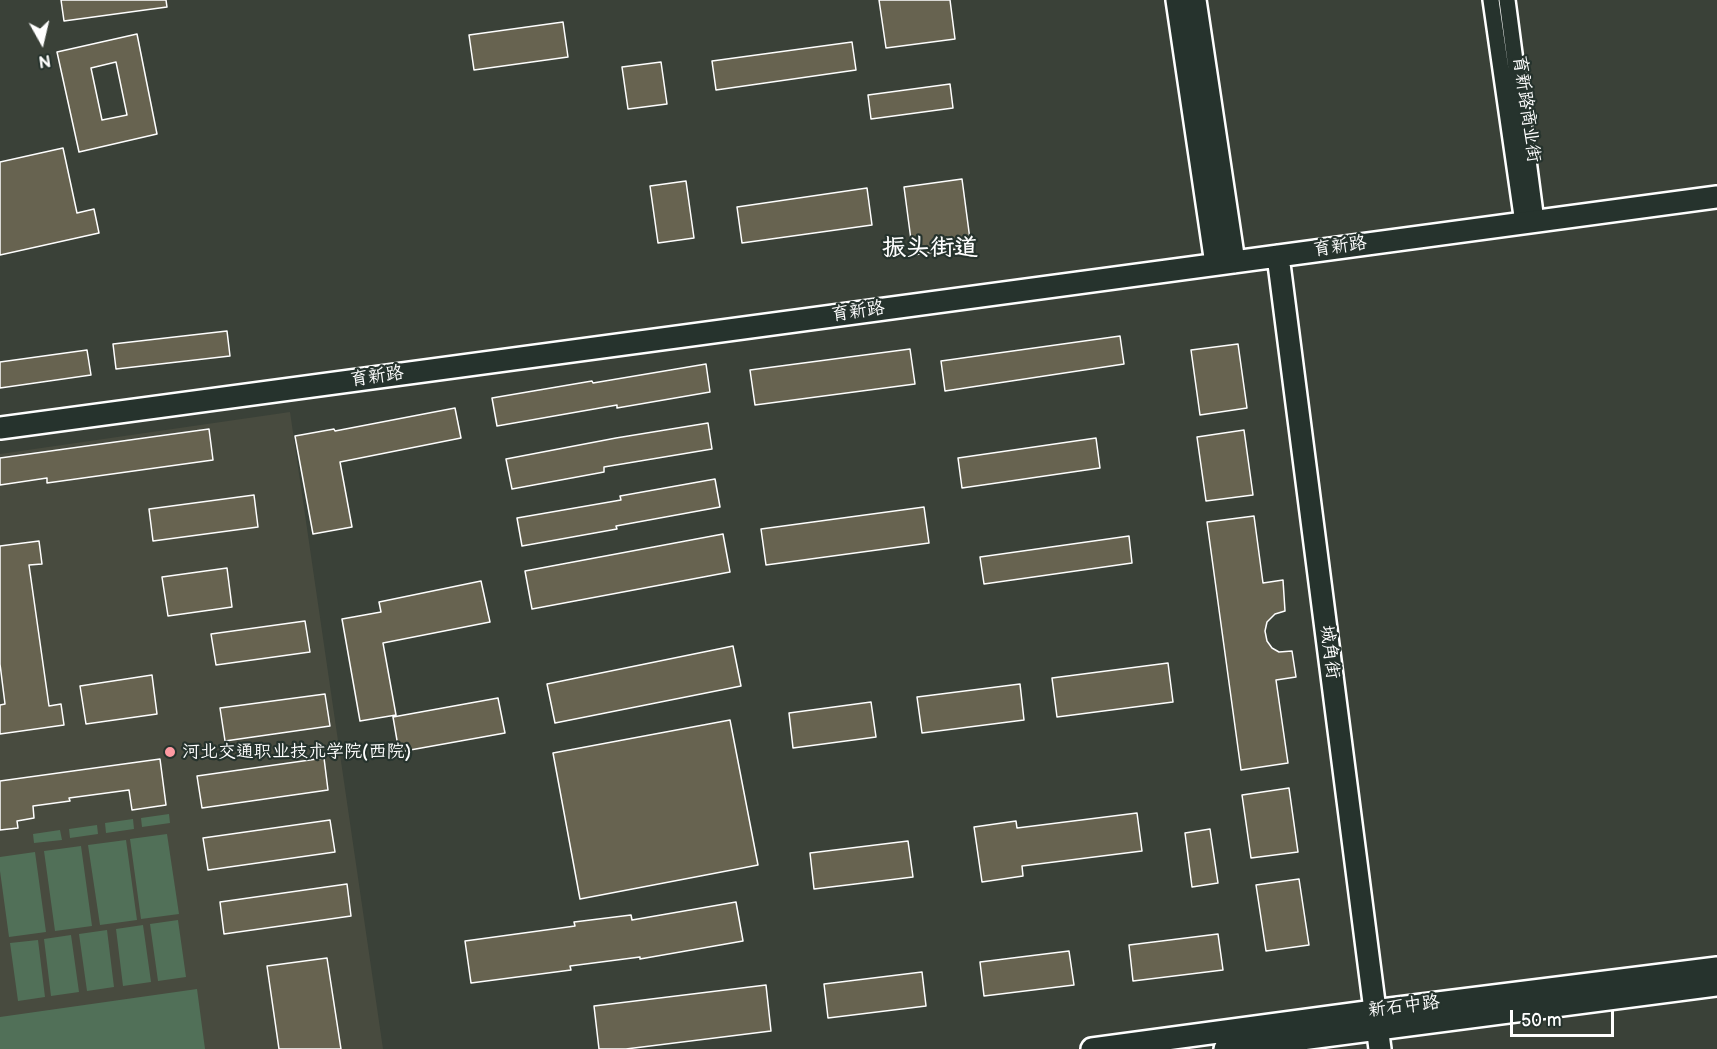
<!DOCTYPE html>
<meta charset="utf-8">
<style>
body{margin:0}
#map{position:relative;width:1717px;height:1049px;overflow:hidden;background:#3a4138;font-family:"Balsamiq Sans",sans-serif}
canvas{display:block}
.north{position:absolute;left:12px;top:12px;width:60px;height:60px;-webkit-text-stroke:4px #26332d;paint-order:stroke;rotate:172deg;font-size:16px;font-weight:700;line-height:24px;text-align:center;color:#fff}
.north::after{content:'';display:block;margin:auto;width:21px;height:27px;background:#fff;clip-path:polygon(50% 0,100% 100%,50% 72%,0 100%)}
.scale{position:absolute;left:1510px;top:1010px;width:104px;height:27px;box-sizing:border-box;border:3px solid #fff;border-top:0;padding-left:8px;font-size:18px;line-height:21px;white-space:nowrap;color:#fff;-webkit-text-stroke:4px #26332d;paint-order:stroke}
</style>
<div id="map">
<canvas width="1717" height="1049"></canvas>
<div class="north">N</div>
<div class="scale">50 m</div>
</div>
<script>
const context = document.querySelector('canvas').getContext('2d');
context.lineJoin = 'round';
function fillPath(path, color) { context.fillStyle = color; context.fill(path, 'evenodd'); }
function trace(path, color, width, dash) { context.strokeStyle = color; context.lineWidth = width; context.lineCap = dash ? 'butt' : 'round'; context.setLineDash(dash || []); context.stroke(path); }
function label(font, color, halo, rows, align = 'center') {
  context.font = font + ' "Balsamiq Sans","LXGW WenKai TC",sans-serif'; context.lineWidth = 4.5; context.setLineDash([]); context.textBaseline = 'middle'; context.strokeStyle = halo; context.fillStyle = color; for (const [text, x, y, turn = 0] of rows) {
    context.save(); context.translate(x, y); context.rotate((+turn || 0) * Math.PI / 180); context.textAlign = isNaN(turn) ? turn : align; if (halo) context.strokeText(text, 0, 0); context.fillText(text, 0, 0); context.restore();
  }
}
fillPath(new Path2D(`
 M 290,412 L 383,1049 L 0,1049 L 0,454 Z`), '#484b3f');
fillPath(new Path2D(`
 M 169,814 L 170,823 L 142,827 L 141,818 Z
 M 133,819 L 134,829 L 106,833 L 105,823 Z
 M 97,825 L 98,834 L 70,838 L 69,829 Z
 M 60,830 L 62,840 L 34,843 L 33,834 Z
 M 167,834 L 179,914 L 141,919 L 130,839 Z
 M 126,840 L 137,920 L 100,925 L 88,845 Z
 M 81,846 L 92,926 L 55,931 L 44,851 Z
 M 35,852 L 46,932 L 9,937 L 0,871 L 0,857 Z
 M 178,920 L 186,977 L 158,981 L 150,924 Z
 M 143,925 L 151,982 L 123,986 L 116,929 Z
 M 107,930 L 114,987 L 87,991 L 79,934 Z
 M 71,935 L 79,992 L 51,996 L 44,939 Z
 M 38,940 L 45,997 L 18,1001 L 10,943 Z
 M 197,989 L 205,1049 L 0,1049 L 0,1017 Z`), '#517058');
const building = new Path2D(`
 M 61,0 L 166,0 L 167,7 L 64,21 Z
 M 879,0 L 950,0 L 955,39 L 886,48 Z
 M 563,22 L 568,57 L 474,70 L 469,35 Z
 M 137,34 L 157,134 L 79,152 L 57,52 ZM 116,62 L 127,115 L 102,120 L 91,68 Z
 M 852,42 L 856,70 L 716,90 L 712,61 Z
 M 661,62 L 667,104 L 628,109 L 622,67 Z
 M 950,84 L 953,108 L 871,119 L 868,95 Z
 M 63,148 L 77,213 L 94,209 L 99,233 L 0,255 L 0,162 Z
 M 962,179 L 971,247 L 913,255 L 904,187 Z
 M 686,181 L 694,238 L 658,243 L 650,186 Z
 M 867,188 L 872,225 L 742,243 L 737,207 Z
 M 227,331 L 230,356 L 116,369 L 113,344 Z
 M 1120,336 L 1124,364 L 945,391 L 941,361 Z
 M 1238,344 L 1247,408 L 1200,415 L 1191,350 Z
 M 910,349 L 915,384 L 755,405 L 750,370 Z
 M 87,350 L 91,375 L 0,388 L 0,362 Z
 M 706,364 L 710,392 L 617,408 L 617,405 L 497,426 L 492,398 L 592,381 L 593,383 Z
 M 455,408 L 461,438 L 340,462 L 352,527 L 313,534 L 295,436 L 334,429 L 335,431 Z
 M 708,423 L 712,449 L 604,467 L 604,472 L 512,489 L 506,459 L 616,438 Z
 M 209,429 L 213,460 L 47,483 L 47,478 L 0,485 L 0,458 Z
 M 1244,430 L 1253,495 L 1206,501 L 1197,437 Z
 M 1096,438 L 1100,468 L 962,488 L 958,458 Z
 M 715,479 L 720,507 L 616,526 L 617,529 L 522,546 L 517,518 L 621,500 L 620,496 Z
 M 254,495 L 258,527 L 153,541 L 149,509 Z
 M 924,507 L 929,543 L 766,565 L 761,529 Z
 M 1254,516 L 1263,583 L 1283,580 L 1285,611 L 1275,614 L 1267,622 L 1265,631 L 1267,641 L 1272,648 L 1279,652 L 1292,651 L 1296,677 L 1276,680 L 1288,763 L 1241,770 L 1207,522 Z
 M 723,534 L 730,572 L 532,609 L 525,571 Z
 M 1129,536 L 1132,563 L 984,584 L 980,557 Z
 M 39,541 L 42,564 L 29,565 L 49,706 L 61,704 L 64,725 L 0,734 L 0,705 L 5,704 L 0,664 L 0,546 Z
 M 227,568 L 232,607 L 168,616 L 162,577 Z
 M 481,581 L 490,622 L 383,643 L 396,715 L 360,721 L 342,619 L 381,612 L 379,602 Z
 M 305,621 L 310,652 L 216,665 L 211,634 Z
 M 733,646 L 741,686 L 555,723 L 547,684 Z
 M 1168,663 L 1173,702 L 1057,717 L 1052,678 Z
 M 152,675 L 157,714 L 86,724 L 80,686 Z
 M 1020,684 L 1024,720 L 922,733 L 917,697 Z
 M 325,694 L 330,726 L 225,741 L 220,708 Z
 M 498,698 L 505,733 L 399,752 L 393,717 Z
 M 871,702 L 876,737 L 793,748 L 789,713 Z
 M 730,720 L 758,865 L 580,899 L 553,753 Z
 M 324,758 L 328,790 L 202,808 L 197,776 Z
 M 160,759 L 166,805 L 132,810 L 129,790 L 69,798 L 70,801 L 33,806 L 34,818 L 17,821 L 18,828 L 0,830 L 0,781 Z
 M 1289,788 L 1298,852 L 1251,858 L 1242,795 Z
 M 1137,813 L 1142,851 L 1022,866 L 1023,876 L 982,882 L 974,827 L 1016,821 L 1017,828 Z
 M 330,820 L 335,852 L 208,870 L 203,838 Z
 M 1210,829 L 1218,883 L 1192,887 L 1185,833 Z
 M 908,841 L 913,877 L 814,889 L 810,853 Z
 M 1299,879 L 1309,945 L 1266,951 L 1256,885 Z
 M 347,884 L 351,916 L 224,934 L 220,902 Z
 M 736,902 L 743,941 L 640,959 L 640,957 L 570,966 L 571,970 L 471,983 L 465,941 L 575,926 L 574,922 L 631,915 L 632,920 Z
 M 1218,934 L 1223,970 L 1133,981 L 1129,945 Z
 M 1069,951 L 1074,985 L 984,996 L 980,962 Z
 M 327,958 L 341,1049 L 279,1049 L 267,966 Z
 M 922,972 L 926,1006 L 828,1018 L 824,984 Z
 M 766,985 L 771,1031 L 626,1049 L 599,1049 L 594,1006 Z`);
fillPath(building, '#676350');
trace(building, '#fff', 1.5);
const street = new Path2D(`
 M 1491,0 L 1523,223
 M 1507,0 L 1536,221`);
const secondary = new Path2D(`
 M 1177,0 L 1216,264
 M 1195,0 L 1234,262
 M 1278,256 L 1380,1049
 M 0,428 L 1717,197
 M 1092,1049 L 1374,1011 L 1717,968
 M 1225,1049 L 1717,985`);
trace(street, '#fff', 20);
trace(secondary, '#fff', 26);
trace(street, '#26332d', 15);
trace(secondary, '#26332d', 21);
for (const [x, y, r, color] of [
 [170,752,6,"#ff9aa2"]
]) { const dot = new Path2D(); dot.arc(x, y, r, 0, 2 * Math.PI); context.fillStyle = color; context.fill(dot); trace(dot, '#26332d', 2); }
label('18px', '#fff', '#26332d', [
 ["育新路商业街",1526,109,82],
 ["育新路",1340,247,-8],
 ["育新路",858,312,-8],
 ["育新路",377,377,-8],
 ["城角街",1329,652,83],
 ["新石中路",1404,1007,-7]
]);
label('18px', '#fff', '#26332d', [
 ["河北交通职业技术学院(西院)",182,752]
], 'left');
label('bold 24px', '#fff', '#26332d', [
 ["振头街道",930,249]
]);
</script>
